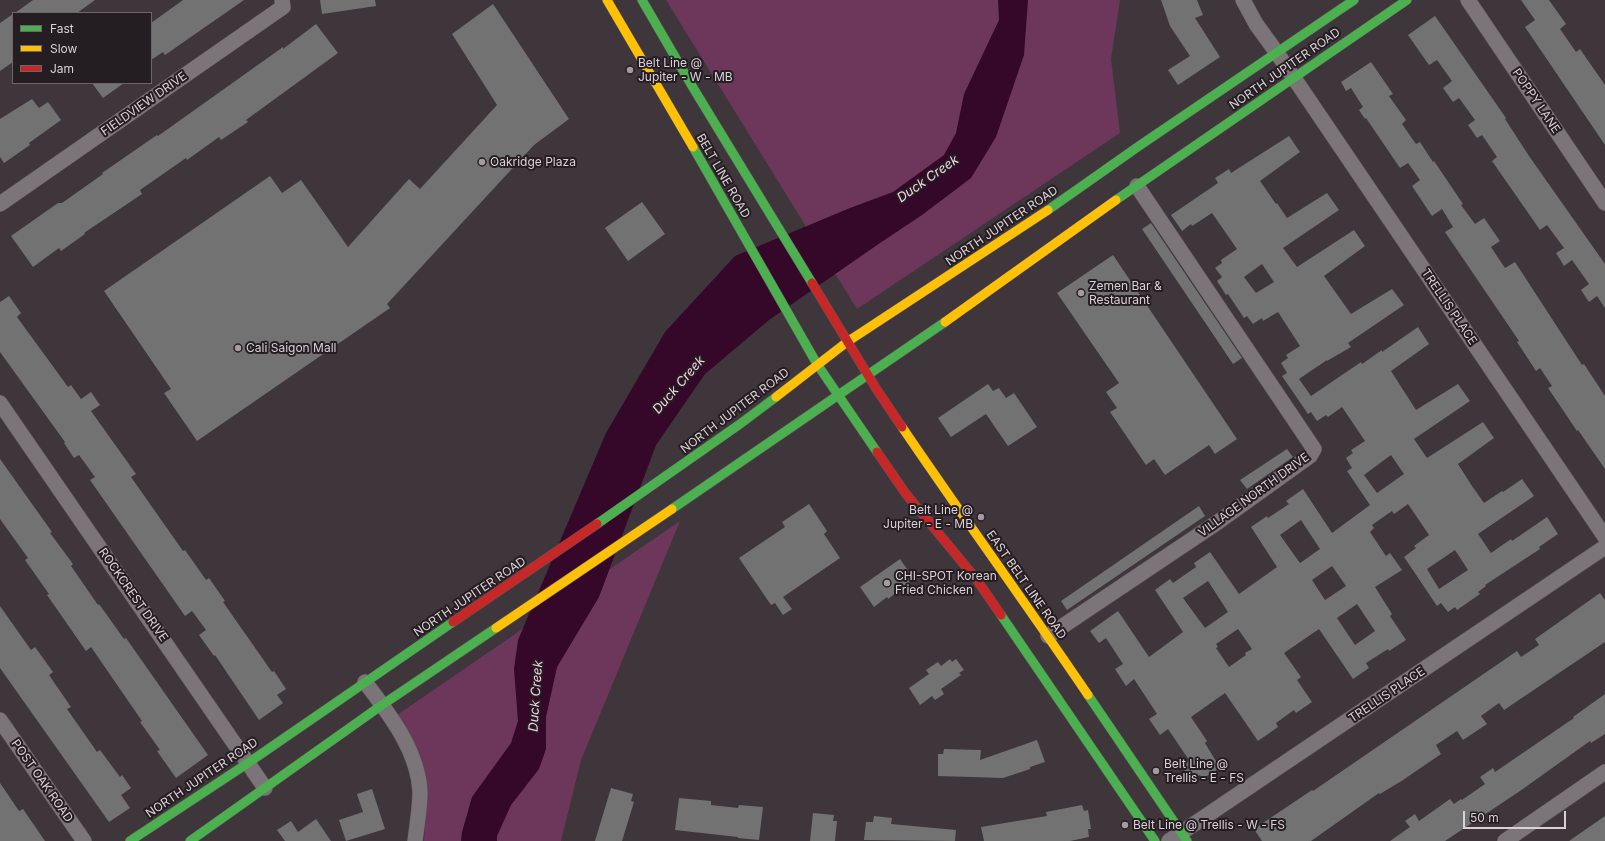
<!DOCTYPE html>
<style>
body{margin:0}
#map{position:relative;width:1605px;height:841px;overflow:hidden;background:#3e363b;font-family:Inter,sans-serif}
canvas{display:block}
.legend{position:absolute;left:12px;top:12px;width:140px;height:72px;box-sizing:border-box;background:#241d21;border:1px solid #6d6569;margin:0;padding:5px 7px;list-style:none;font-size:12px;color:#dbd0d6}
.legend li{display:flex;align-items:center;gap:8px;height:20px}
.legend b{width:20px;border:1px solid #6d6569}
.scale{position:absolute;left:1463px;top:811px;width:103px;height:18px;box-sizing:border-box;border:2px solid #dbd0d6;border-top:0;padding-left:5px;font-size:12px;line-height:14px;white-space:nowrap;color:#dbd0d6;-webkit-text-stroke:3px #241d21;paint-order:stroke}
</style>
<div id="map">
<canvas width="1605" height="841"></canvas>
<ul class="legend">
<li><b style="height:5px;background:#4caf50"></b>Fast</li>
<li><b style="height:5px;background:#ffc107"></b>Slow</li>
<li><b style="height:5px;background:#c62828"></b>Jam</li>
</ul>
<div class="scale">50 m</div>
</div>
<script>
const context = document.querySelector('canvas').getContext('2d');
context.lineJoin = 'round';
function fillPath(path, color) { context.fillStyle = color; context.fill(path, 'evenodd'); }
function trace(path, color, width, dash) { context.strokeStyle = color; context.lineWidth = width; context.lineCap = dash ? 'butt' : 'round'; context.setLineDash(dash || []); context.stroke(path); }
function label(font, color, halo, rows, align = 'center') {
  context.font = font + ' Inter,sans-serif'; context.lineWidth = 4; context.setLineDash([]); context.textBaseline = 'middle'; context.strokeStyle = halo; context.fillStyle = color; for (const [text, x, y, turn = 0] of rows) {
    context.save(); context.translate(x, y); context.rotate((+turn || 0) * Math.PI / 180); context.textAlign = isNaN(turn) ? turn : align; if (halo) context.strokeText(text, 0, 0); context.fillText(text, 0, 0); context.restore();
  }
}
fillPath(new Path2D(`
 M 666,0 L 1120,0 L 1111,59 L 1120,133 L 857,309 Z
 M 680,521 L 581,760 L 561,841 L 424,841 L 427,791 L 422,762 L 397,715 Z`), '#6c375b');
fillPath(new Path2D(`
 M 998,0 L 1028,0 L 1024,55 L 996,137 L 971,178 L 922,215 L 880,243 L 769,320 L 705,374 L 656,445 L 599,597 L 557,667 L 546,717 L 546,749 L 539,769 L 511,805 L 497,836 L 497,841 L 461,841 L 462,832 L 472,797 L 511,743 L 518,721 L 514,669 L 518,640 L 606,433 L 665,332 L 735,256 L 850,208 L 893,192 L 944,155 L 956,133 L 964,94 L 999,20 Z`), '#350729');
fillPath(new Path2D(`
 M 33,0 L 95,0 L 77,13 L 15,13 Z
 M 183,0 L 244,0 L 165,55 L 163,52 L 151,60 L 151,23 Z
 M 320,0 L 375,0 L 376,6 L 322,14 Z
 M 1161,0 L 1197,0 L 1203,15 L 1195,18 L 1220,57 L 1178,85 L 1168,70 L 1190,56 L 1170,26 Z
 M 1521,0 L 1549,0 L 1566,24 L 1560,29 L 1576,52 L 1580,49 L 1605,85 L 1605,145 L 1525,27 L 1535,20 Z
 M 493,4 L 569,119 L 534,145 L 387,304 L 390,308 L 197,441 L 164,393 L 171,389 L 104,291 L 270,176 L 282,193 L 301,180 L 348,247 L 409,179 L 420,189 L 497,105 L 452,34 Z
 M 13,14 L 13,62 L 0,71 L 0,23 Z
 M 1435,16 L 1506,118 L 1505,119 L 1529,156 L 1605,264 L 1605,308 L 1597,296 L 1589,302 L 1581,290 L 1589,284 L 1572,260 L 1564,266 L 1556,253 L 1564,248 L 1547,225 L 1540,230 L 1492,161 L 1497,157 L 1482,135 L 1477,138 L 1468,125 L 1475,120 L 1459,98 L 1453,102 L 1443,88 L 1452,81 L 1437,60 L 1429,65 L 1408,35 Z
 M 316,24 L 338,53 L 246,120 L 248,122 L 221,140 L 219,137 L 187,160 L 186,158 L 140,190 L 142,194 L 84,233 L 85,234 L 61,251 L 59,248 L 33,267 L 11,236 L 58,203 L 62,203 L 103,174 L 102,173 L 157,135 L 158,136 L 283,47 L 283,49 Z
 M 1371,62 L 1393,94 L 1389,96 L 1406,120 L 1402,124 L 1416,144 L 1420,142 L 1433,162 L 1434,161 L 1463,204 L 1461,205 L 1475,224 L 1484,218 L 1500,241 L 1491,247 L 1505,268 L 1515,262 L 1582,365 L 1584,364 L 1605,396 L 1605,469 L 1578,430 L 1577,431 L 1548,388 L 1552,386 L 1540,368 L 1536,371 L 1517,342 L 1519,341 L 1445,232 L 1453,227 L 1442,209 L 1432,216 L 1412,186 L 1420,180 L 1408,163 L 1400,168 L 1366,118 L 1365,119 L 1359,110 L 1363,107 L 1351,88 L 1346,91 L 1341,82 Z
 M 92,83 L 124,83 L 103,98 Z
 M 32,99 L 39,108 L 48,102 L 61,120 L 29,143 L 30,145 L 4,163 L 0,157 L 0,119 Z
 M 1289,136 L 1300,152 L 1260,181 L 1276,204 L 1277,203 L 1287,218 L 1327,193 L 1339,210 L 1283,248 L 1297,267 L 1354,230 L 1365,246 L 1324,276 L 1351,314 L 1392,289 L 1404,305 L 1348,343 L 1351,347 L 1327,361 L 1327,360 L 1299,379 L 1311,396 L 1361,362 L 1362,364 L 1382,350 L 1382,352 L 1418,327 L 1429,344 L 1391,371 L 1416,410 L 1458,384 L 1470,401 L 1414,439 L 1427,458 L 1483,422 L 1494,438 L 1458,464 L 1472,486 L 1484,503 L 1502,491 L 1503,492 L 1522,479 L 1534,496 L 1478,534 L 1491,553 L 1511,539 L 1512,541 L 1547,517 L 1558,534 L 1539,547 L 1540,549 L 1485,585 L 1486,586 L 1478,592 L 1480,594 L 1457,610 L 1455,607 L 1448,612 L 1441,603 L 1437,606 L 1404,557 L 1416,548 L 1414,546 L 1429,535 L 1408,504 L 1394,514 L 1392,511 L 1372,525 L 1374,528 L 1370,532 L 1386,556 L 1390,553 L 1402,570 L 1375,587 L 1392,614 L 1390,616 L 1406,640 L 1389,651 L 1388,649 L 1366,663 L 1369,668 L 1353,679 L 1319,629 L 1284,653 L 1301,677 L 1297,680 L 1312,702 L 1296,713 L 1294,710 L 1276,723 L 1278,727 L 1258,741 L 1225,693 L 1191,717 L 1207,741 L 1205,743 L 1220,768 L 1202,779 L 1200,775 L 1191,780 L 1181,765 L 1189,760 L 1168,729 L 1160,735 L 1149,719 L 1157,714 L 1134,679 L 1126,686 L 1115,669 L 1123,664 L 1106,638 L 1099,643 L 1090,631 L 1118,611 L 1149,657 L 1183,632 L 1155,590 L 1170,579 L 1173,583 L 1196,567 L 1194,563 L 1210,552 L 1239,594 L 1277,567 L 1251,527 L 1267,516 L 1268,518 L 1289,504 L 1286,501 L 1303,489 L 1332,533 L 1370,505 L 1347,471 L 1352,468 L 1346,458 L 1353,453 L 1351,450 L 1365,441 L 1342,407 L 1328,417 L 1326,415 L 1317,421 L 1311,412 L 1308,414 L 1282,376 L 1287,373 L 1281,363 L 1288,358 L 1286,355 L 1300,346 L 1278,312 L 1263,321 L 1262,318 L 1253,324 L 1247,316 L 1244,318 L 1228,294 L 1226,295 L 1217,281 L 1222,277 L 1215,268 L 1222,263 L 1221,260 L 1237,249 L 1212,213 L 1192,226 L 1191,224 L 1182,231 L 1171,215 L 1218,183 L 1215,178 L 1229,169 L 1231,173 ZM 1262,264 L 1274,282 L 1256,293 L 1244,277 ZM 1391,455 L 1404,474 L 1377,493 L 1364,475 ZM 1301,520 L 1320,549 L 1300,563 L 1280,535 ZM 1455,550 L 1468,570 L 1439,589 L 1427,569 ZM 1332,566 L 1346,586 L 1325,600 L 1312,580 ZM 1208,581 L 1228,612 L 1205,628 L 1183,598 ZM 1357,604 L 1375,631 L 1355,645 L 1337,618 ZM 1238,629 L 1252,649 L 1245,653 L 1246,655 L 1229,667 L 1216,648 L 1218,647 L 1216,644 Z
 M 642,202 L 665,234 L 628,261 L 605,228 Z
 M 1151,223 L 1242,358 L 1233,364 L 1142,229 Z
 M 1113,255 L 1237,439 L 1215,454 L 1209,445 L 1165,475 L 1154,459 L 1146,465 L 1110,412 L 1117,408 L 1106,392 L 1119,383 L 1057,293 Z
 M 9,296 L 21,313 L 17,317 L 68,387 L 71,385 L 81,399 L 91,392 L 100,405 L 91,411 L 136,474 L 131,477 L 183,551 L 185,550 L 206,580 L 209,578 L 225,601 L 223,602 L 272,672 L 274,671 L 286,689 L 277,695 L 283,703 L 259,720 L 215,655 L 214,656 L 199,635 L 206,630 L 192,611 L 185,616 L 90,480 L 95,477 L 79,455 L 74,458 L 64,443 L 65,442 L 0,352 L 0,302 Z
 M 988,384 L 993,391 L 999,388 L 1006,398 L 1014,393 L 1037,427 L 1008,446 L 986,414 L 951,437 L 938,418 Z
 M 1287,449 L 1293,457 L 1247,489 L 1240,480 Z
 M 0,459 L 52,532 L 50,533 L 73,564 L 71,566 L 98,605 L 99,604 L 124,639 L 126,638 L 208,755 L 176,778 L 157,751 L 160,750 L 140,722 L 142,721 L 91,647 L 86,651 L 47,595 L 49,594 L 25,560 L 28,558 L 0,519 Z
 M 809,504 L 827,531 L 824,534 L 840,558 L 783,597 L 792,609 L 783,615 L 775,603 L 771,605 L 739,558 L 785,527 L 782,522 Z
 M 1199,506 L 1205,516 L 1067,610 L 1061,601 Z
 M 900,559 L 914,579 L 888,599 L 887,597 L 874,607 L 860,587 Z
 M 1600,593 L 1605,600 L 1605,642 L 1504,710 L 1499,703 L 1481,716 L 1487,724 L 1463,740 L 1457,731 L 1436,745 L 1441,754 L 1403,780 L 1380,794 L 1379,793 L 1311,841 L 1262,841 L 1254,829 L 1312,790 L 1313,791 L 1517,651 L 1521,657 L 1539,645 L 1535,639 Z
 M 0,606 L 31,650 L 35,647 L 53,672 L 49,675 L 71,707 L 67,709 L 97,752 L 100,750 L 120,777 L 122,775 L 131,788 L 121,795 L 130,808 L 109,822 L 0,668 Z
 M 950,659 L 952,662 L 956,659 L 964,670 L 959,673 L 961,675 L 941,689 L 944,694 L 935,700 L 932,696 L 920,705 L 909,688 L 929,674 L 926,670 L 938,662 L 941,666 Z
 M 1605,694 L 1605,734 L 1591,743 L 1590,741 L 1520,791 L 1445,841 L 1390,841 L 1410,827 L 1405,821 L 1415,814 L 1419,821 L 1450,799 L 1454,804 L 1461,799 L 1462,800 L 1485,784 L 1480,777 L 1493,768 L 1495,772 L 1574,718 L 1573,717 Z
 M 1037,740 L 1045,762 L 1030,767 L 1030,769 L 1003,778 L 938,776 L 938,754 L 943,754 L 944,749 L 981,750 L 980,760 Z
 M 0,783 L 19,811 L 23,809 L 45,841 L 0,841 Z
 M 611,788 L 633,794 L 631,801 L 634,802 L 622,841 L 595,841 Z
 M 372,789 L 385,829 L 346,841 L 339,820 L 363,812 L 357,794 Z
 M 679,798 L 711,801 L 711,805 L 738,808 L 739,805 L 763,807 L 759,840 L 738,838 L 738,837 L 675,830 Z
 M 1082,805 L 1084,811 L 1088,810 L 1091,829 L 1088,829 L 1089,837 L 1070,841 L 984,841 L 981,827 L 1047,816 L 1046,812 Z
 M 813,813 L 834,815 L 833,821 L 837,821 L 835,841 L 810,841 Z
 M 874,816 L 892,818 L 891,824 L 956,830 L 955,841 L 864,840 L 866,822 L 873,822 Z
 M 1605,816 L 1605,841 L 1569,841 Z
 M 316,819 L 331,841 L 285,841 L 277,830 L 291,821 L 298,832 Z`), '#727272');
const street = new Path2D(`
 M 1243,0 L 1256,24 L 1277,53 L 1605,537
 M 1468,0 L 1605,203
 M 0,204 L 283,7 L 282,0
 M 0,403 L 265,788
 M 1048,636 L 1218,522 L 1310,456 L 1314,449 L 1137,186
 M 365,682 C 389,714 418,750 420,792 C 420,807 417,825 415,841
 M 0,720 L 84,841
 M 1169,841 L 1605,547
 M 1505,841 L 1605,772`);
const fast = new Path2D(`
 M 642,0 L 692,86 L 812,283
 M 693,147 L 817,364 L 877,452
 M 1116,200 L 1407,0
 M 1048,210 L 1139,146 L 1354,0
 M 672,509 L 945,322
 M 597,524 L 740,424 L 776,397
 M 1001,615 L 1155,841
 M 1088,695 L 1187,841
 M 130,841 L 248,763 L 453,622
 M 190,841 L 382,705 L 496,628`);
const slow = new Path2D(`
 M 607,0 L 693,147
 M 945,322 L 1116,200
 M 776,397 L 847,342 L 1048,210
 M 902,427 C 963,517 1027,605 1088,695
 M 496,628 L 672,509`);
const jam = new Path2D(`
 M 812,283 L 877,390 L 902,427
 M 877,452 L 906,494 L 977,580 L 1001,615
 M 453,622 L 597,524`);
trace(street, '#5c5459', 16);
trace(fast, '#5c5459', 10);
trace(slow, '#5c5459', 10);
trace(jam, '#5c5459', 10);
trace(street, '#7b7478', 15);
trace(fast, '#4caf50', 9);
trace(slow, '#ffc107', 9);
trace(jam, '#c62828', 9);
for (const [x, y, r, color] of [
 [630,70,4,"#a49aa0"],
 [482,162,4,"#a49aa0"],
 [1081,293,4,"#a49aa0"],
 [238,348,4,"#a49aa0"],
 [981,517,4,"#a49aa0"],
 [887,583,4,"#a49aa0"],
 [1156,771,4,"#a49aa0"],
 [1125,825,4,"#a49aa0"]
]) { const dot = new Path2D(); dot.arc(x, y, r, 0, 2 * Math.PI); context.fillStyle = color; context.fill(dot); trace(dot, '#241d21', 1.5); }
label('12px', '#dbd0d6', '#241d21', [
 ["Belt Line @",638,63],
 ["Jupiter - W - MB",638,77],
 ["Oakridge Plaza",490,162],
 ["Zemen Bar &",1089,286],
 ["Restaurant",1089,300],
 ["Cali Saigon Mall",246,348],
 ["Belt Line @",973,510,"right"],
 ["Jupiter - E - MB",973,524,"right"],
 ["CHI-SPOT Korean",895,576],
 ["Fried Chicken",895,590],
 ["Belt Line @",1164,764],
 ["Trellis - E - FS",1164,778],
 ["Belt Line @ Trellis - W - FS",1133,825]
], 'left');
label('12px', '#dbd0d6', '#241d21', [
 ["NORTH JUPITER ROAD",1285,69,-35],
 ["POPPY LANE",1536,101,56],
 ["FIELDVIEW DRIVE",144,104,-35],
 ["BELT LINE ROAD",723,176,60],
 ["NORTH JUPITER ROAD",1002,226,-34],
 ["TRELLIS PLACE",1449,307,56],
 ["NORTH JUPITER ROAD",735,411,-37],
 ["VILLAGE NORTH DRIVE",1254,495,-36],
 ["EAST BELT LINE ROAD",1026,585,55],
 ["ROCKCREST DRIVE",133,595,55],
 ["NORTH JUPITER ROAD",470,597,-34],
 ["TRELLIS PLACE",1387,695,-34],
 ["NORTH JUPITER ROAD",202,778,-34],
 ["POST OAK ROAD",42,781,55]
]);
label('italic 13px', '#f9cfe9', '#241d21', [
 ["Duck Creek",928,179,-35],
 ["Duck Creek",679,385,-49],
 ["Duck Creek",536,696,-86]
]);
</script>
